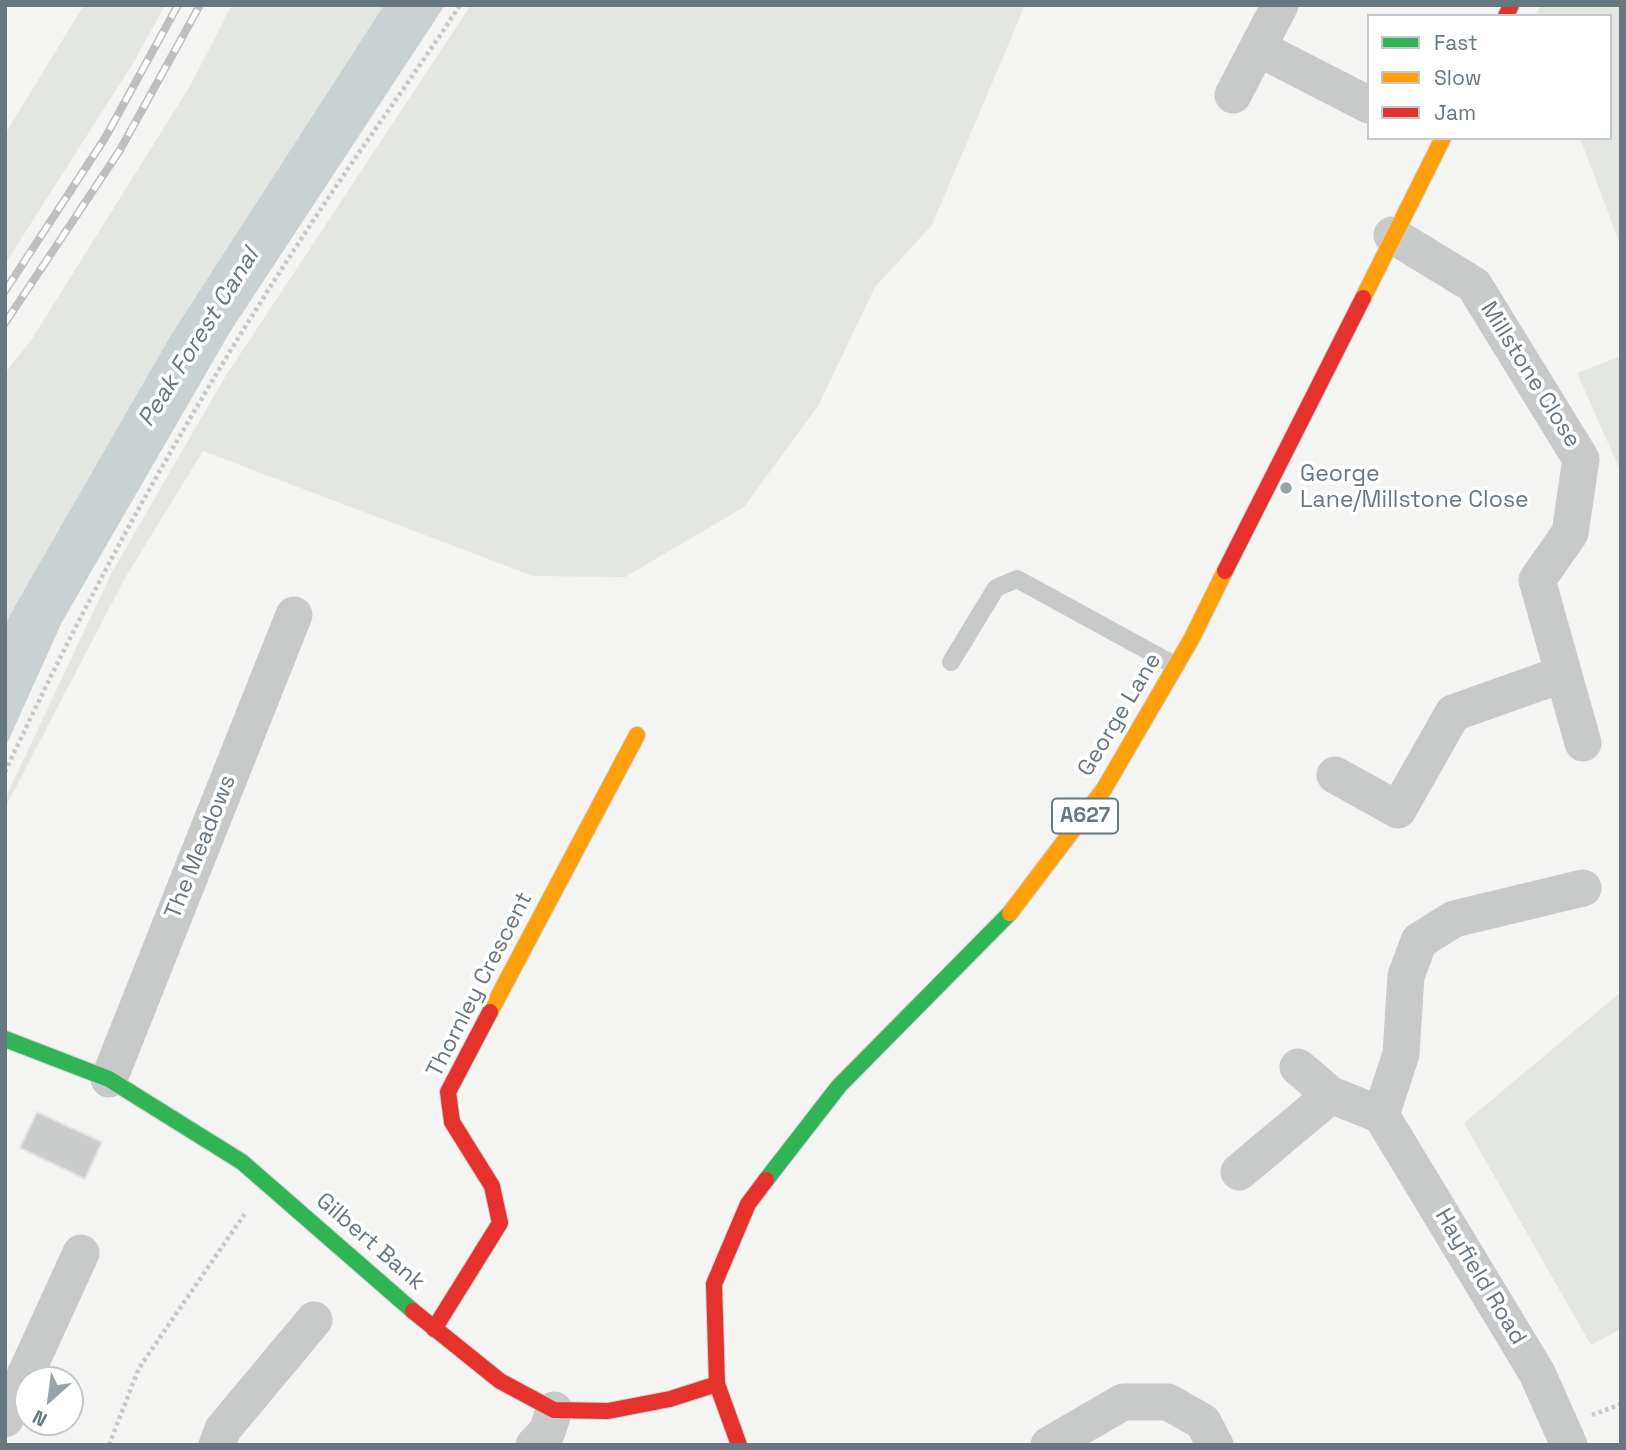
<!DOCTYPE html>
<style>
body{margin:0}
#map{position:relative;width:1626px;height:1450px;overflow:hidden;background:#f4f4f3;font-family:"Space Grotesk",sans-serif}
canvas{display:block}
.frame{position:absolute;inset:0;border:7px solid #677780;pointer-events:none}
.legend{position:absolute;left:1367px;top:14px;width:245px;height:126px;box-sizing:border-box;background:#fff;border:2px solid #c2c9cc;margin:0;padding:9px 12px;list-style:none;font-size:21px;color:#677780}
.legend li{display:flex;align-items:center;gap:14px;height:35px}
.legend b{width:35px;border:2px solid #c2c9cc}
.north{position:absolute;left:14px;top:1366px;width:70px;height:70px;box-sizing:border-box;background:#fff;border:2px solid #c2c9cc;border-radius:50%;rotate:208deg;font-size:19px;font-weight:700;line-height:28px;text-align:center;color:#677780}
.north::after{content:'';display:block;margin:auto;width:24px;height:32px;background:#98a3a8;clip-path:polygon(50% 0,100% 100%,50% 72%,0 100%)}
</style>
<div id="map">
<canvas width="1626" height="1450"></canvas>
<div class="frame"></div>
<ul class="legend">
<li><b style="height:9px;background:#30b455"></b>Fast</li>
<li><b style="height:9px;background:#ff9f0a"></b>Slow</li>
<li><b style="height:9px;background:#e5322d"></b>Jam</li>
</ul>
<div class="north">N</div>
</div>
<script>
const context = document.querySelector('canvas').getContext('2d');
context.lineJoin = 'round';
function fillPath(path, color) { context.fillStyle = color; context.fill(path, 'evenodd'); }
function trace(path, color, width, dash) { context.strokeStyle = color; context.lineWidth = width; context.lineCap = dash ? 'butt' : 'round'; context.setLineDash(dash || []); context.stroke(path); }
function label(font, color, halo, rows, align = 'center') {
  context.font = font + ' "Space Grotesk",sans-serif'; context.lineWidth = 7; context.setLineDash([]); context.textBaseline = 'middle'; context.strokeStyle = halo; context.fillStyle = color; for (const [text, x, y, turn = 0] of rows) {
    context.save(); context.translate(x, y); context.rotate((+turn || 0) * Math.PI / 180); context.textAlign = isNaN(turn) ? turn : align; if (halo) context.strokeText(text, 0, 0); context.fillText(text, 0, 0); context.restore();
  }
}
fillPath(new Path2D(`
 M 84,5 L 165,5 L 135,60 L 5,264 L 5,134 Z
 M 232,5 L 384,5 L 171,335 L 5,625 L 5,373 L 32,339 L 190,86 Z
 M 471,5 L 1025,5 L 932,225 L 875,287 L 818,406 L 744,507 L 625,577 L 533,576 L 203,451 L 125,578 L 5,808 L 5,799 L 112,572 L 225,377 Z
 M 1541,5 L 1621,5 L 1621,247 L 1580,138 L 1610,138 L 1610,16 L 1535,16 Z
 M 1621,356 L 1621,472 L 1577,373 Z
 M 1621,992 L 1621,1329 L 1591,1345 L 1464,1123 Z`), '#e4e6e1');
fillPath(new Path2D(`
 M 384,5 L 445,5 L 230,332 L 62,622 L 5,748 L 5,625 L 15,606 L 171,335 Z`), '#c9d1d3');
const building = new Path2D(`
 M 37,1112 L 102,1142 L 85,1179 L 20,1148 Z`);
fillPath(building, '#cbcdcd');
trace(building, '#e3e3e2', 2);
const fast = new Path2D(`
 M 5,1039 L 109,1079 L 242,1162 L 413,1311
 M 766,1180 L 839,1086 L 1010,913`);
const slow = new Path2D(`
 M 1363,298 L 1443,138
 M 1010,913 L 1104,789 L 1192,638 L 1225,571
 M 490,1012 L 637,735`);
const jam = new Path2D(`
 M 1506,16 L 1511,5
 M 1225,571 L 1363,298
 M 413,1311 L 500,1381 L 554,1410 L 608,1411 L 670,1399 L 717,1384
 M 434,1329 L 500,1223 L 492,1186 L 452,1122 L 448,1092 L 490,1012
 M 739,1445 L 717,1384 L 714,1284 L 748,1204 L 766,1180`);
trace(fast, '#d1d1d1', 18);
trace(slow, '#d1d1d1', 18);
trace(jam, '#d1d1d1', 18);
trace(new Path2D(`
 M 5,772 C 98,572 206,380 329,197 C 372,132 418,70 460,5
 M 1592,1415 L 1621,1404
 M 109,1445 L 139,1368 L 246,1212`), '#c6c7c8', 4.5, [3.5, 3.5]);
trace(new Path2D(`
 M 951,662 L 996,588 L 1017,579 L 1176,666`), '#c8caca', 18);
trace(new Path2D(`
 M 1258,48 L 1369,105
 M 1233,95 L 1280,5
 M 1392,235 L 1474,285 L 1581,459 L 1570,533 L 1537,580 L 1583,743
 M 1335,775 L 1398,810 L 1453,713 L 1563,674
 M 1298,1067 L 1331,1095
 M 109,1079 L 294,615
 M 1381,1115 L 1401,1054 L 1406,976 L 1419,941 L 1454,919 L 1583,888
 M 1239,1172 L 1331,1095 L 1381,1115 L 1537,1373 L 1569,1445
 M 5,1419 L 81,1253
 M 217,1445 L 223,1429 L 314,1320
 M 534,1445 L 547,1432 L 554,1410
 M 1049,1445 L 1123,1402 L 1168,1402 L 1203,1422 L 1215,1445`), '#c8caca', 37);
trace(fast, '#30b455', 16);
trace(slow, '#ff9f0a', 16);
trace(jam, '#e5322d', 16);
const rail = new Path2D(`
 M 5,291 L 105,138 L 178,5
 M 5,323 L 120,150 L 200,5`);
trace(rail, '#bebfc0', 8);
trace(rail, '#fff', 5, [16]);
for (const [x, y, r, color] of [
 [1286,488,7,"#98a3a8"]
]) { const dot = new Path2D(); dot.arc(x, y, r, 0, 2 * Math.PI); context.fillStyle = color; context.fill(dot); trace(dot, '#fff', 2.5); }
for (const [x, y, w] of [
 [1085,816,66]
]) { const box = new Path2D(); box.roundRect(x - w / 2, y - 17.5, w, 35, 5); context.fillStyle = '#fff'; context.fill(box); trace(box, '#677780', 2); }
label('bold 21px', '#677780', null, [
 ["A627",1085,816]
]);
label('23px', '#677780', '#fff', [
 ["Millstone Close",1530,375,58],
 ["George Lane",1120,715,-59],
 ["The Meadows",201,847,-68],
 ["Thornley Crescent",480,985,-63],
 ["Gilbert Bank",370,1242,41],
 ["Hayfield Road",1480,1277,59]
]);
label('23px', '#677780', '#fff', [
 ["George",1300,475],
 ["Lane/Millstone Close",1300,501]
], 'left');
label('italic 24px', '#63777c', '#fff', [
 ["Peak Forest Canal",199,338,-58]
]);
</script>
